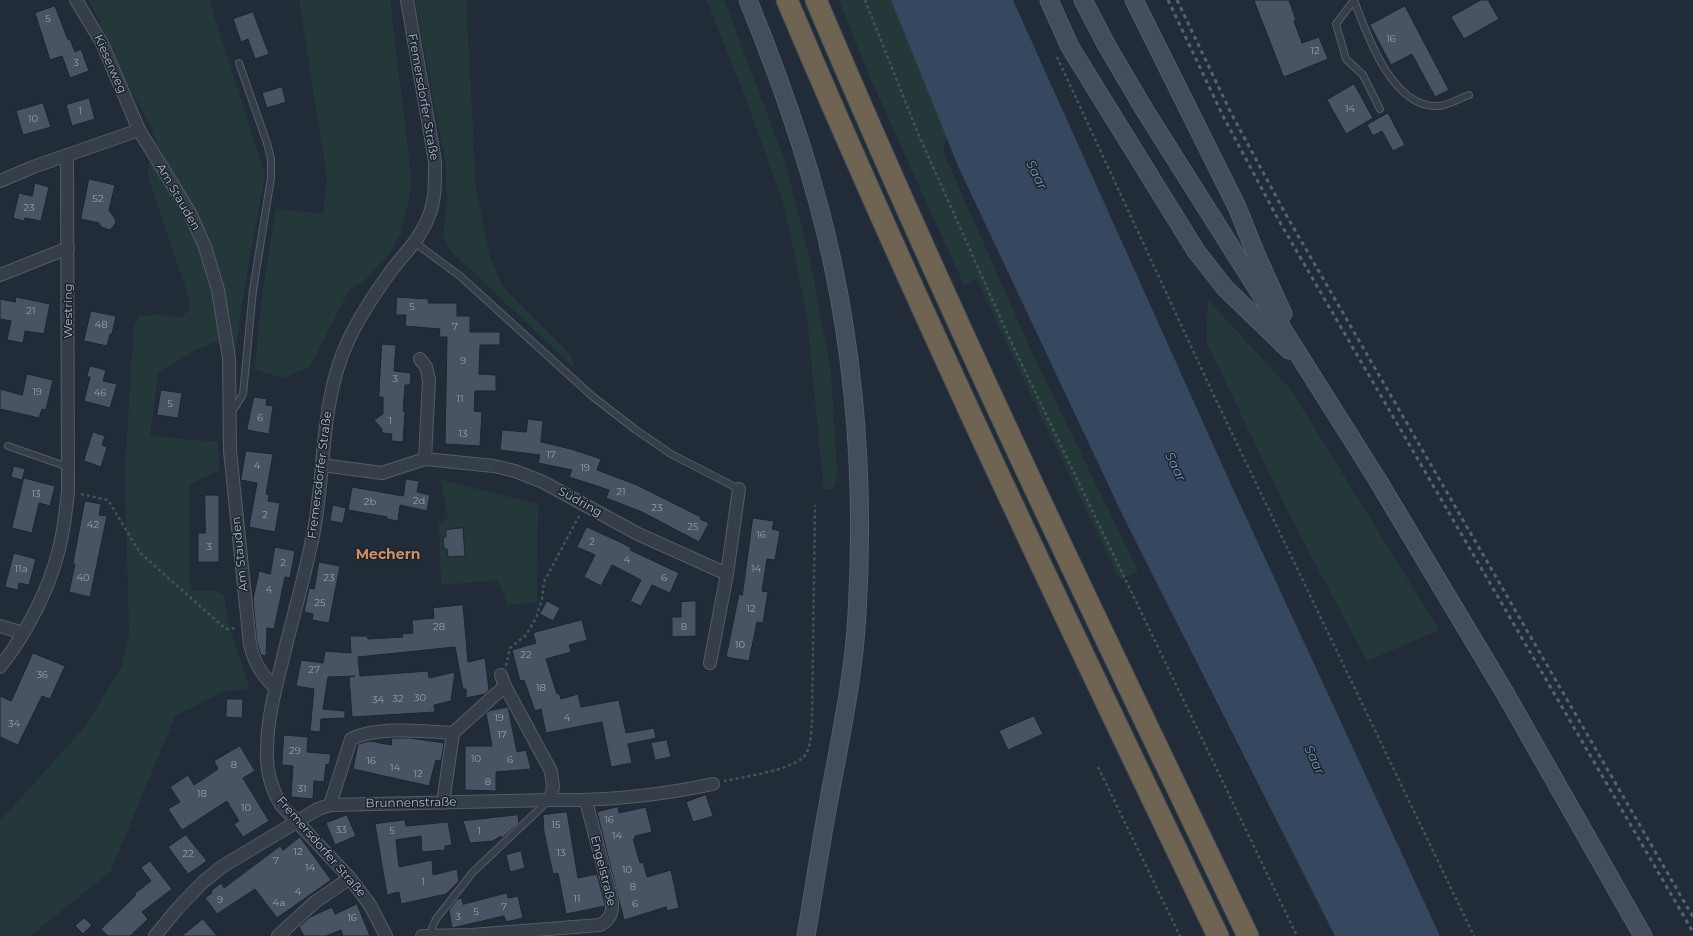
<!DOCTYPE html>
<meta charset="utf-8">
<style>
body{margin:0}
canvas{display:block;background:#222c39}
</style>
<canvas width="1693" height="936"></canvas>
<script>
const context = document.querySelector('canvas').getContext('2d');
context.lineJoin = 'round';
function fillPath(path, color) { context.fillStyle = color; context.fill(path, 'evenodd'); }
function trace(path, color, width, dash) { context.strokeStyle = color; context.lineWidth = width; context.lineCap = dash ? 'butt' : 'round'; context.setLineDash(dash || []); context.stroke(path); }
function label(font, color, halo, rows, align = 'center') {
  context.font = font + ' Montserrat,sans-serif'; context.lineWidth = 3; context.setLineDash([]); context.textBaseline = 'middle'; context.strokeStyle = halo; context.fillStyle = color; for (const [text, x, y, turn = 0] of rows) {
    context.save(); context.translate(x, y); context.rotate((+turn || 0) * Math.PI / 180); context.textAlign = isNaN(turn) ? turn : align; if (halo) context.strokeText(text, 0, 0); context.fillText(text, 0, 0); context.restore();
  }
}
fillPath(new Path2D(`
 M 89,0 L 209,0 L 265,175 L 245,284 L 235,354 L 223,339 L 197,349 L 158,373 L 150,436 L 218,442 L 219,470 L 190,484 L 189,577 L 192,591 L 216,591 L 224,595 L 230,629 L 249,685 L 245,689 L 224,691 L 175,716 L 110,872 L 30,936 L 0,936 L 0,821 L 83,729 L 122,667 L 129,634 L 125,466 L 134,325 L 139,316 L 160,315 L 181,318 L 189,310 L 189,297 L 148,176 L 148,166 L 158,148 L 153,130 L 127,84 L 111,44 Z
 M 299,0 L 390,0 L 412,184 L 408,203 L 400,234 L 390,253 L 366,279 L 349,290 L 310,367 L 282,378 L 255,369 L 262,296 L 276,209 L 323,214 L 327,177 Z
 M 415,0 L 466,0 L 476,191 L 490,257 L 503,287 L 570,354 L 574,362 L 573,367 L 448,248 L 443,234 L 447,203 L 446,166 Z
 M 707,0 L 724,0 L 785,162 L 810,260 L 831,373 L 837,474 L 833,489 L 824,490 L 807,317 L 785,208 L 751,112 Z
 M 839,0 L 891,0 L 947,138 L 943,146 L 944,154 L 1033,355 L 1138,571 L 1120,580 L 1008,347 L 977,278 L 964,285 L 870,77 Z
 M 1208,300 L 1291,390 L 1439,630 L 1367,661 L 1288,512 L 1206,341 Z
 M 441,480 L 538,504 L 537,602 L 508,605 L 498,580 L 441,585 L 439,523 L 448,519 Z`), '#24383a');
fillPath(new Path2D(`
 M 891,0 L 1013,0 L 1233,489 L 1440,936 L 1335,936 L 1124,518 L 958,166 Z`), '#354860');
const building = new Path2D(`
 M 1254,0 L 1289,0 L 1296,20 L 1294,21 L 1302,43 L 1319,37 L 1328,59 L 1284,77 Z
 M 1481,0 L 1488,0 L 1499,19 L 1464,39 L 1451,17 Z
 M 55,6 L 68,40 L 70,39 L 75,52 L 81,49 L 89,71 L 70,78 L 62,56 L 50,60 L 35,13 Z
 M 1405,6 L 1449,90 L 1435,97 L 1412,54 L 1391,65 L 1370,25 Z
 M 253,12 L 269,54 L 255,59 L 248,39 L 241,42 L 233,19 Z
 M 1354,84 L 1373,118 L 1346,134 L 1327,100 Z
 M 282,87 L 286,102 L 267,108 L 262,93 Z
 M 89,98 L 95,119 L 72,126 L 66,105 Z
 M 43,103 L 51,127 L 23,135 L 16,111 Z
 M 1388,113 L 1405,145 L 1393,151 L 1382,131 L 1373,136 L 1367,125 Z
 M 89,179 L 115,185 L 109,210 L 115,219 L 116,223 L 110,230 L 101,227 L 99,223 L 81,219 Z
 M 35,183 L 49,187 L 41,221 L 25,218 L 24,221 L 13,218 L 19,193 L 32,196 Z
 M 16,297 L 50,304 L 44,334 L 25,331 L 23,343 L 7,340 L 11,321 L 0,319 L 0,299 L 15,302 Z
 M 397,297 L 429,299 L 428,303 L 457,303 L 457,316 L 470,316 L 470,332 L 500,332 L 500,345 L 480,345 L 479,374 L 496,375 L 496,391 L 475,391 L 474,411 L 482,412 L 480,446 L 445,444 L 447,337 L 439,337 L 440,329 L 405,326 L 406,315 L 396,315 Z
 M 91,311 L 116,316 L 112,334 L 110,334 L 107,346 L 84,341 Z
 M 382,344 L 396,345 L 394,371 L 411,373 L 410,385 L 405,385 L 403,411 L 405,411 L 403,442 L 391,441 L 392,434 L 382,433 L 382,429 L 374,420 L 383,414 L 383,397 L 379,397 Z
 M 90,366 L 106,370 L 103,381 L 117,384 L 110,408 L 84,401 L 90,377 L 87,377 Z
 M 27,374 L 53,380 L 46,410 L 42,409 L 39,418 L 0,409 L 0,389 L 22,395 Z
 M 161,390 L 182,393 L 178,418 L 157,415 Z
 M 254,397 L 267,399 L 266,405 L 273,406 L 269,434 L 247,430 Z
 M 528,419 L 543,421 L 541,442 L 571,449 L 601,459 L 597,470 L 637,485 L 701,517 L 700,519 L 709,523 L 699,542 L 642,512 L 606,498 L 609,490 L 569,477 L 572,470 L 538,463 L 540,455 L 500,450 L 502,430 L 526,432 Z
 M 93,432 L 105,436 L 102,445 L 107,447 L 101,467 L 84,461 Z
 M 246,451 L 273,454 L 266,494 L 269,495 L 268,501 L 280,503 L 275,532 L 249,527 L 257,483 L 241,480 Z
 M 14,466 L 25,469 L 22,480 L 11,477 Z
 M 24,478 L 55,486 L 50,506 L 39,503 L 32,533 L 12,528 Z
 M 406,479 L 419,481 L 417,492 L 430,495 L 427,511 L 400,505 L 398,521 L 387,519 L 387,517 L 348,510 L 352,487 L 403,496 Z
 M 205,495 L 219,495 L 219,562 L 198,562 L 198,533 L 205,533 Z
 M 85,501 L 101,504 L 99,515 L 107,516 L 90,597 L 69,592 L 75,564 L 73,564 Z
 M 333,505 L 346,508 L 343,523 L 330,521 Z
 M 753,518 L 774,521 L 772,529 L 780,531 L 775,560 L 767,559 L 762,591 L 768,592 L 763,623 L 757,622 L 749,661 L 726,657 L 739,594 L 742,595 Z
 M 587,527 L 620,542 L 631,548 L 630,550 L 679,573 L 670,593 L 652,585 L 641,606 L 630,601 L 641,580 L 612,565 L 601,586 L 584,577 L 595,555 L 577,547 Z
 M 463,528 L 465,556 L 448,557 L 447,549 L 444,549 L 443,537 L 446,537 L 446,530 Z
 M 275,547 L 295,551 L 290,578 L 285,577 L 274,629 L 267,628 L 266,656 L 261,655 L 257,643 L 253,599 L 259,571 L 270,574 Z
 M 14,553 L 36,559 L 29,585 L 19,583 L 18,590 L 5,587 Z
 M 319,562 L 340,566 L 329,623 L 312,620 L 313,614 L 304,612 L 309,588 L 314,589 Z
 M 547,601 L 560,608 L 553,621 L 540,614 Z
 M 696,601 L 696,636 L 672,637 L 672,617 L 681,617 L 681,602 Z
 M 463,605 L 468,662 L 485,658 L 489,690 L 485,694 L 466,698 L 466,689 L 463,689 L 455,647 L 358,657 L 360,676 L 428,671 L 429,678 L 455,672 L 451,701 L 434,705 L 435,712 L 352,717 L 349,677 L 355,676 L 328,677 L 323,709 L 345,711 L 345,718 L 321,719 L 320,732 L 310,731 L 314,689 L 296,686 L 301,660 L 323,663 L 325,651 L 351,653 L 350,636 L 367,636 L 368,639 L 403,637 L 402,634 L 413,633 L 412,620 L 434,618 L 433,608 Z
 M 582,620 L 587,640 L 569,645 L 571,652 L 546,659 L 557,694 L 559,693 L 561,699 L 578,694 L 581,707 L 619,700 L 626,733 L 654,728 L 656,738 L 628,744 L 632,763 L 611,767 L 602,722 L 546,733 L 541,709 L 535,711 L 524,680 L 520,681 L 512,650 L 536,643 L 533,633 Z
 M 33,653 L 65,666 L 50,699 L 42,696 L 18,745 L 0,737 L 0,696 L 11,701 Z
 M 227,699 L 243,699 L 242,718 L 226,717 Z
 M 508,707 L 517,752 L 526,750 L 531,769 L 496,772 L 496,791 L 465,790 L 465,746 L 492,746 L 486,713 L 489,711 Z
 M 1034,716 L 1043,734 L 1008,750 L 999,731 Z
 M 284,735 L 308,737 L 307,752 L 331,754 L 329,765 L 326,764 L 324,782 L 314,781 L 313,799 L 291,797 L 293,766 L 282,765 Z
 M 392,738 L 410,738 L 444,743 L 441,761 L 436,760 L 429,786 L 353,769 L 358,744 L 370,741 L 391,745 Z
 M 667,740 L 671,757 L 655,760 L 651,743 Z
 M 240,746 L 255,771 L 243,778 L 269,821 L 243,837 L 234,824 L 239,821 L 227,801 L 182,830 L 168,809 L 180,802 L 170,787 L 188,775 L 194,785 L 218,769 L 214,761 Z
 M 706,795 L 713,816 L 693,822 L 686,802 Z
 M 618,807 L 619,813 L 646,807 L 652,832 L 635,836 L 635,839 L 633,839 L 640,863 L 643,862 L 647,877 L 671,870 L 679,908 L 667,911 L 666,907 L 624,920 L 597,812 Z
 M 567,812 L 578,878 L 597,874 L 605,904 L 605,906 L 566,914 L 558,873 L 553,874 L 544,832 L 543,815 Z
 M 347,815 L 356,836 L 335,845 L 326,823 Z
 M 518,815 L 519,823 L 502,838 L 501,836 L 493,841 L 470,843 L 463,821 Z
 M 405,820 L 406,826 L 448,822 L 452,845 L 445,846 L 445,850 L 422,852 L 421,836 L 396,840 L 399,867 L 432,860 L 433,875 L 457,869 L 459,881 L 446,894 L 401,904 L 399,892 L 387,895 L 375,824 Z
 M 186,835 L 207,861 L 188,874 L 168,847 Z
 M 300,837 L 331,880 L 277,918 L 255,889 L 217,914 L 205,898 L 212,893 L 211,891 L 221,883 L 224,888 L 280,846 L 283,850 Z
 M 521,851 L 525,868 L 510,872 L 506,855 Z
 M 150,861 L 172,889 L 142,912 L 148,919 L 130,936 L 108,936 L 101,929 L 136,895 L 134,894 L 151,881 L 141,868 Z
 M 507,893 L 508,898 L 518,896 L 523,918 L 506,922 L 504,916 L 452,928 L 449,910 L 457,899 L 462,898 L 463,904 Z
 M 357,904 L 370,936 L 343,936 L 341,930 L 326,936 L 304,936 L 299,927 L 310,917 L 332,907 L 335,914 Z
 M 84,918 L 92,925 L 83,934 L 75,926 Z
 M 203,919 L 217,936 L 182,936 Z`);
fillPath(building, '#485363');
trace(building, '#1d2530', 1);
const lane = new Path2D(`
 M 1354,0 C 1367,35 1392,108 1438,106 C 1447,106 1460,98 1469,95
 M 1354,0 L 1336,24 L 1346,59 L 1363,75 L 1380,109
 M 414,242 L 460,276 L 592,396 L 636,430 L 671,454 L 739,489
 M 230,412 L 236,406 L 243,394 L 253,290 L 271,178 L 271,159 L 267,143 L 239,63
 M 8,446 L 68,467
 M 432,936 L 432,928 L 436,919 L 473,872 L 548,801`);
const street = new Path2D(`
 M 76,0 L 102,43 L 139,130 L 190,213 L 205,247 L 218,290 L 229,358 L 230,451 L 250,644 C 254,662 261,675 275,687
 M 0,181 L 33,167 L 139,130
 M 0,275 L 68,248
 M 420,359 L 426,367 L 429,380 L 425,459
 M 322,465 L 382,473 L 425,459 L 494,466 L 515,471 L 543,482 L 638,534 L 727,574
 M 0,626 L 23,633
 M 710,663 L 727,574 L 739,489
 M 0,667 C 26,634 49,590 59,549 C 64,530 66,511 68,491 L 67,155
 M 501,675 L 505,686 L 551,771 L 553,787 L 550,800
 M 443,803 L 453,733 L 505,686
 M 330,805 L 351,739 C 377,726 424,731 453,733
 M 155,936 L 178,908 L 203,882 L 223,866 L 318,809 L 330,805 L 550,800 C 607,801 657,796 713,784
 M 278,936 L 315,902 L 350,878
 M 386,936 L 370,905 L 350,878 L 281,805 C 271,788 266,769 267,750 C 267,720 275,690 282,662 C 293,615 308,567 316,519 C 325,459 322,397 348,341 C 359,317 375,293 391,271 C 404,254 420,239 428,218 C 436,200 435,180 435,161 L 407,0
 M 422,936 L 471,935 L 600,925 C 611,919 613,912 612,900 L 586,801`);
const secondary = new Path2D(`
 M 748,0 C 783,86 814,174 833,265 C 857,379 864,497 857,614 C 854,674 841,734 830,794 C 821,841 814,889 806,936
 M 1049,0 L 1070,47 L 1196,251 L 1225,288 L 1289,350
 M 1083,0 L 1107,46 L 1144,109 L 1377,479 L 1505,693 L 1643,936
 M 1134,0 L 1237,207 L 1258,259 L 1283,314`);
const highway = new Path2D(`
 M 787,0 C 921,317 1069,626 1218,936
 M 816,0 C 950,317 1099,626 1248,936`);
trace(lane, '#535c67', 8);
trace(street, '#535c67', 14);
trace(secondary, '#535c67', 19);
trace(highway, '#404954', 23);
trace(new Path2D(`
 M 865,0 L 917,131 L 1013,346 L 1297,936
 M 1057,57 L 1215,398 L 1474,936
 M 81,494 L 108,500 L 140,553 L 226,629 L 236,628
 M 506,666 L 510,648 L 526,635 L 536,618 L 542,599 L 544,582 L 579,516
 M 1098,767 L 1180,936
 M 724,781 C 743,777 796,770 806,754 C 811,745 811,733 812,724 L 815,505`), '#415557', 2.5, [3, 3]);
trace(lane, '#353e49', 6);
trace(street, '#353e49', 12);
trace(secondary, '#434d5c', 17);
trace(highway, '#6f6352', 21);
trace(new Path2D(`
 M 1168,0 L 1223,116 L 1278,219 L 1693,932
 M 1177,0 L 1231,113 L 1285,213 L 1693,917`), '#576270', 3, [4, 4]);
label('10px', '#96a0ad', null, [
 ["5",48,19],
 ["16",1391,39],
 ["12",1315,51],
 ["3",76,63],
 ["14",1350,109],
 ["1",80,111],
 ["10",33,119],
 ["52",98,199],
 ["23",29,208],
 ["5",412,307],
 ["21",31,311],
 ["48",101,325],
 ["7",455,327],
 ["9",463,361],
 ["3",395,379],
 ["19",37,392],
 ["46",100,393],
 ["11",460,399],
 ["5",170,404],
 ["6",260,418],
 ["1",390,421],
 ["13",463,434],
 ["17",551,455],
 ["4",257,466],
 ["19",585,468],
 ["21",621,492],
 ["13",36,494],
 ["2d",419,501],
 ["2b",370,502],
 ["23",657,508],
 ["2",265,515],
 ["42",93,525],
 ["25",693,527],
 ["16",761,535],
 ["2",592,542],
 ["3",209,547],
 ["4",627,560],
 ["2",283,563],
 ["11a",21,569],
 ["14",756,569],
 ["40",83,578],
 ["23",329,578],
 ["6",664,578],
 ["4",269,590],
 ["25",320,603],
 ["12",751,609],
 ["28",439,627],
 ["8",684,627],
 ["10",740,645],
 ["22",526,655],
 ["27",314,670],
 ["36",42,675],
 ["18",541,688],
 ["30",420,698],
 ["32",398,699],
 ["34",378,700],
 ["19",499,718],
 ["4",567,718],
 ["34",14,724],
 ["17",502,735],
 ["29",295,751],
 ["10",476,759],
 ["6",510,760],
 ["16",371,761],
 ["8",234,765],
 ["14",395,768],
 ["12",418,774],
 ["8",488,782],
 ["31",302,789],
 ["18",202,794],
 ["10",246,808],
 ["16",609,820],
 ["15",556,825],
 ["33",341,830],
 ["5",392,831],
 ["1",479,831],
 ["14",617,836],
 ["12",298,852],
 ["13",561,853],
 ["22",188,854],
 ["7",276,861],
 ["14",310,868],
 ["10",627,870],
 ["1",423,882],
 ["8",633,887],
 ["4",298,892],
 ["11",577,899],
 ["9",220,900],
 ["4a",279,903],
 ["6",635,904],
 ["7",504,907],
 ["5",476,912],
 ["3",458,917],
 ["16",352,918]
]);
label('12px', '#b0b9c6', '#1b232e', [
 ["Kieserweg",110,64,66],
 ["Fremersdorfer Straße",423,97,80],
 ["Am Stauden",178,197,60],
 ["Westring",68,311,-90],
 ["Fremersdorfer Straße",320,475,-83],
 ["Südring",580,502,29],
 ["Am Stauden",240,554,-96],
 ["Brunnenstraße",411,803,-1],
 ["Fremersdorfer Straße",321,847,49],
 ["Engelstraße",603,871,76]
]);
label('italic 13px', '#7890ad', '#1b232e', [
 ["Saar",1036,175,64],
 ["Saar",1175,467,64],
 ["Saar",1314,760,65]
]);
label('bold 14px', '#d28e5f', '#1b232e', [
 ["Mechern",388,555]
]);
</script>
